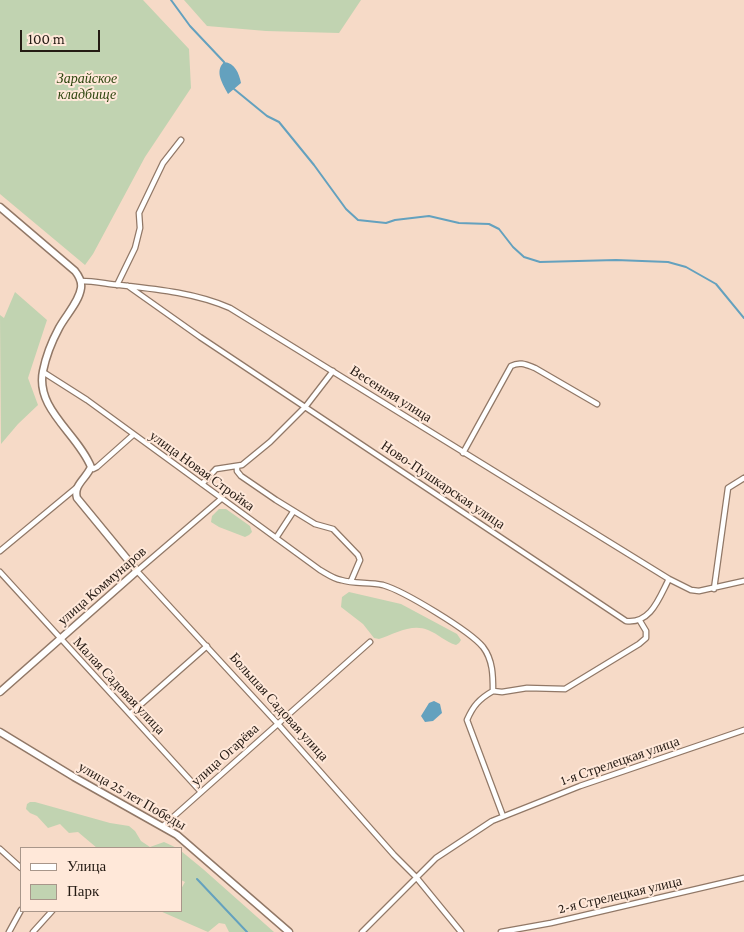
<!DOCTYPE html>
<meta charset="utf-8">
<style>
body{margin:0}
#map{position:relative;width:744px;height:932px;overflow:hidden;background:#f6dac7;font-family:"Crimson Pro",serif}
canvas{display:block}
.legend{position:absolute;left:20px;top:847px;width:162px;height:65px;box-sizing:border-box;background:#ffe8d9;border:1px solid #a8968a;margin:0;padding:6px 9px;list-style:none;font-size:15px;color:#251b14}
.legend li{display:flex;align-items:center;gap:10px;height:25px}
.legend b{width:25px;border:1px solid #a8968a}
.scale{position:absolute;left:20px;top:30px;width:80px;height:22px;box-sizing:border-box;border:2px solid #251b14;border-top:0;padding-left:6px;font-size:15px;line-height:18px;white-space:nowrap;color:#251b14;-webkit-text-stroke:4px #ffe8d9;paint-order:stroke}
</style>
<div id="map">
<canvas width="744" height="932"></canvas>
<ul class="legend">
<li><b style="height:6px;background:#fff"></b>Улица</li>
<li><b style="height:14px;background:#c1d3b1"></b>Парк</li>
</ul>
<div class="scale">100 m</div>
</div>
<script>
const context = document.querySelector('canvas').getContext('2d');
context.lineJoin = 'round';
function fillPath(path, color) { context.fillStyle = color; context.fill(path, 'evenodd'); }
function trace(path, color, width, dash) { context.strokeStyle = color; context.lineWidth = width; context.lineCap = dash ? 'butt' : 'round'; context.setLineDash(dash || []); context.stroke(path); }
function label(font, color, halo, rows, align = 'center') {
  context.font = font + ' "Crimson Pro",serif'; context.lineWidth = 4; context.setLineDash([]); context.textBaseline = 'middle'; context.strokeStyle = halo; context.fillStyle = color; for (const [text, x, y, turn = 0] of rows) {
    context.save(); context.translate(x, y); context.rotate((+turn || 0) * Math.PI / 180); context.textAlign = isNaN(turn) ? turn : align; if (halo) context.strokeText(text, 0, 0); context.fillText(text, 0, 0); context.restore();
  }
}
fillPath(new Path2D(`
 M 0,0 L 143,0 L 189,49 L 191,88 L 145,157 L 93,254 L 85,265 L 0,194 Z
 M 184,0 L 361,0 L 339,33 L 266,31 L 207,26 Z
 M 15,292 L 47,320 L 28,378 L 38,405 L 18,424 L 1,444 L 0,315 L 4,318 Z
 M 219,509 L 226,509 L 250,526 L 252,532 L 249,535 L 245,537 L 219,527 L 211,522 L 212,516 Z
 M 349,592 L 401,604 L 457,634 L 461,640 L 459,643 L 456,645 C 446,642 438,634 428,630 C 412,623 394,634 379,639 L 374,638 L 363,624 L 341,607 L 342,597 Z
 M 30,802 L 35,802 L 110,823 L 129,826 L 135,831 L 141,841 L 150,847 L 164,842 L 177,848 L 97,848 L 78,832 L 69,833 L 60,824 L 48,828 L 37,816 L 30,813 L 26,809 L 27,804 Z
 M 181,851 L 203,869 L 274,932 L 229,932 L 225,924 L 219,923 L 208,932 L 160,911 L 181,911 L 181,889 L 185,882 L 181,880 Z`), '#c1d3b1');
fillPath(new Path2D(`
 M 224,62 C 235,63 239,73 241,83 L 228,94 C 223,84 214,72 224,62 Z
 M 434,701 L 440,704 L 442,713 L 433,721 L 425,722 L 421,716 L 429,703 Z`), '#64a1be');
trace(new Path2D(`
 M 171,0 L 190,26 L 224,62
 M 234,89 L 267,116 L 279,122 L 314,165 L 346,209 L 358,220 L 386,223 L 395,220 L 429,216 L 459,223 L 489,224 L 499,229 L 513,247 L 524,257 L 540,262 L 616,260 L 668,262 L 686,267 L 716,284 L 744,318
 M 197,879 L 247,932`), '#64a1be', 2);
const street = new Path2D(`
 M 81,281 C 95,281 107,284 120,285 C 156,289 196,293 230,308 L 669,579 L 691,590 L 699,591 L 744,581
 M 117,285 L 135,248 L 140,228 L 139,213 L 163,163 L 181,140
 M 128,286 L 200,337 L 626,621 C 651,624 659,598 669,579
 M 43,372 L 87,400 L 320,570 C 327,574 334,579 341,580 C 354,584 369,582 383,585 C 404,591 470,631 483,647 C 493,660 493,676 493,691
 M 463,453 L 511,366 C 520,361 527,365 535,368 L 597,404
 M 91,467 L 93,469 L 97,467 L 133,435
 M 237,467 L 237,471 L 241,476 L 276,500 L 315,524 L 333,529 L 358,555 L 360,560 L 351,581
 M 202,484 L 216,469 L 242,465 L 270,442 L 306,406 L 333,371
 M 221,499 L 137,571 L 278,724 L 394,855 L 416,877 L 461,932
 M 276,538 L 293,512
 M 0,551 L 76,488
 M 0,572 L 201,792
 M 714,589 L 728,488 L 744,478
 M 493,691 L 502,692 L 527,688 L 565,689 L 639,644 L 646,638 L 646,631 L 640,621
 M 493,691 C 479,699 473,706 467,720 L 503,816
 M 131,713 L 207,646
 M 163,826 L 370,642
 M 0,849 L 21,868
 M 9,932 L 21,910
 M 33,932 L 52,911
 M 362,932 L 436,858 L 492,821 L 580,786 L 744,730
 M 501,932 L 551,923 L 744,878`);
const secondary = new Path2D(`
 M 0,207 L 75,271 C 79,276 82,281 81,288 C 79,302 66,315 59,328 C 52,341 46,356 43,371 C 35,409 78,434 91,467 C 86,479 73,485 77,498 L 137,571 L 0,692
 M 0,732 L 74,777 L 177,835 L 289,932`);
trace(street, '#917867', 7);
trace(secondary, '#917867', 9);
trace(street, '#fff', 4.5);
trace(secondary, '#fff', 6);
label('italic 14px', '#2d450e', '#ffe8d9', [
 ["Зарайское",87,79],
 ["кладбище",87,95]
]);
label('14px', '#251b14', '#ffe8d9', [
 ["Весенняя улица",391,394,32],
 ["улица Новая Стройка",202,471,36],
 ["Ново-Пушкарская улица",443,485,34],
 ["улица Коммунаров",102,586,-41],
 ["Малая Садовая улица",119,686,47],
 ["Большая Садовая улица",279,707,48],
 ["улица Огарёва",225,755,-42],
 ["1-я Стрелецкая улица",620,761,-19],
 ["улица 25 лет Победы",132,796,30],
 ["2-я Стрелецкая улица",620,895,-13]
]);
</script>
